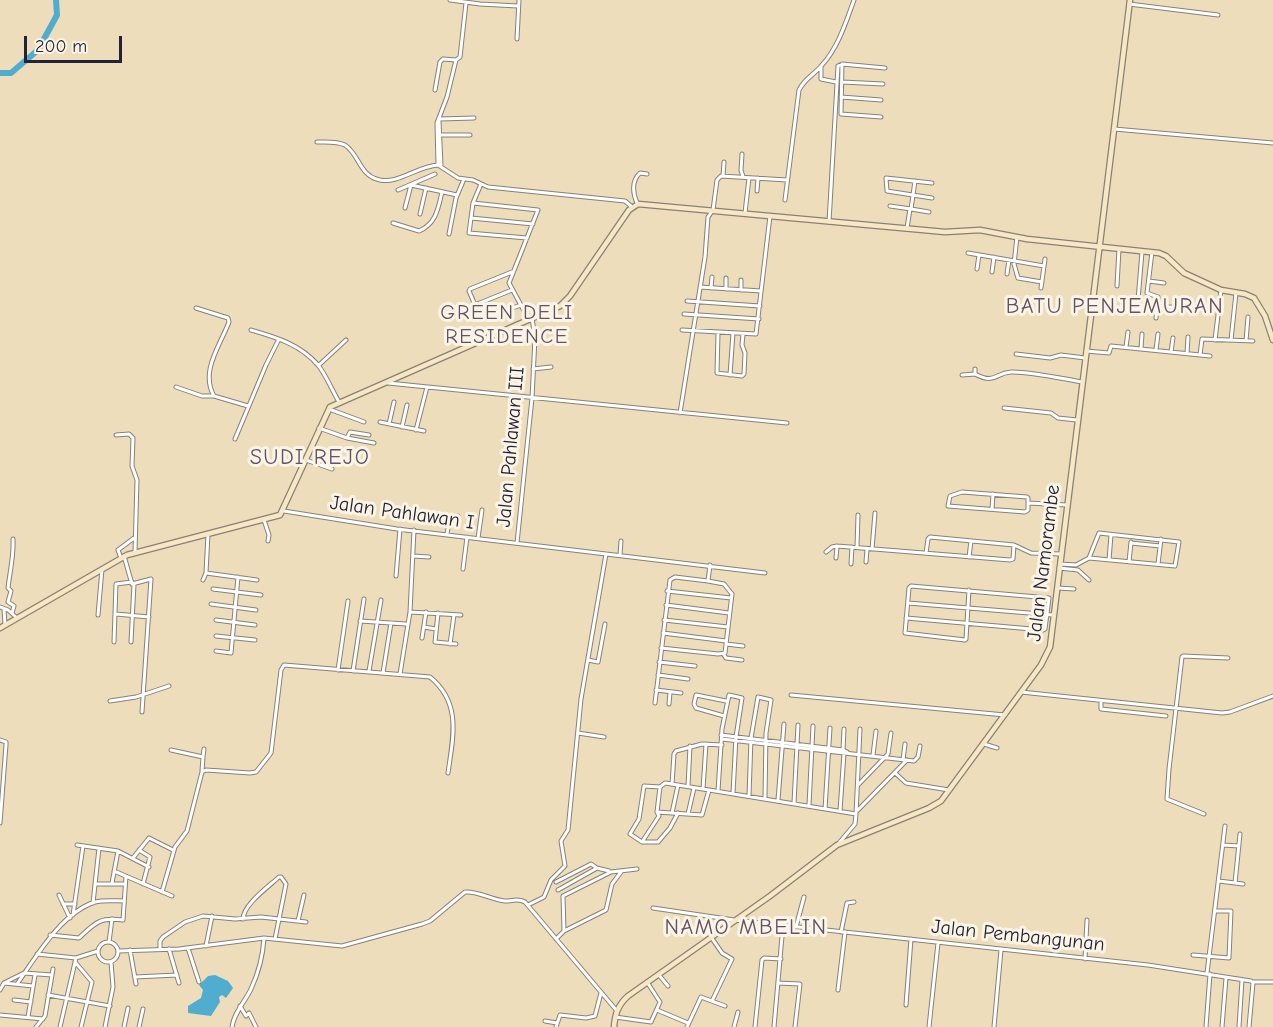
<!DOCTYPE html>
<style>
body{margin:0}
#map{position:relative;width:1273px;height:1027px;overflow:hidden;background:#edddba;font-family:"Comic Neue",sans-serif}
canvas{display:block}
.scale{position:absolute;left:24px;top:36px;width:98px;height:27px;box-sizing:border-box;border:3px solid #22223b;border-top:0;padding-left:8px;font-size:18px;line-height:21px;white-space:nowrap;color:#22223b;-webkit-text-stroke:4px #fcf5e5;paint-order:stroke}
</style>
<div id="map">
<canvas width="1273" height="1027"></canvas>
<div class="scale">200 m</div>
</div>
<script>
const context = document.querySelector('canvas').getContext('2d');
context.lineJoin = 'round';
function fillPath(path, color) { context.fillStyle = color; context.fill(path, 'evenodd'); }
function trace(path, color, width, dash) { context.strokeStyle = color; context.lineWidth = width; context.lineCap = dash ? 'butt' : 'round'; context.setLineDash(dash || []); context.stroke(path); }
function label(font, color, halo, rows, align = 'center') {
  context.font = font + ' "Comic Neue",sans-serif'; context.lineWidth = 6; context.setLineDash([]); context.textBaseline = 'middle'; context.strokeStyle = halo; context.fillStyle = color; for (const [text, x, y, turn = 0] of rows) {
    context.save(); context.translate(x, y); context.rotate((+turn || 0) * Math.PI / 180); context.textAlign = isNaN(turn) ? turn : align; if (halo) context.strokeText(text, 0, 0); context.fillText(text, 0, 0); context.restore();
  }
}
fillPath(new Path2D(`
 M 215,975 L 228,981 L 233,988 L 226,998 L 222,995 L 219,997 L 220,1002 L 211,1016 L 188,1013 L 188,1006 L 201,998 L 203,990 L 199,985 L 208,976 Z`), '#50adcf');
trace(new Path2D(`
 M 0,73 L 11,73 L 38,50 L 57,15 L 56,0`), '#50adcf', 6);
const street = new Path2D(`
 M 450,0 L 480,4 L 518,6
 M 1129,4 L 1218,15
 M 517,39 L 519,0
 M 842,64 L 841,114 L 881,117
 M 821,66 L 821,79 L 836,82
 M 842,82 L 883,84
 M 435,90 L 440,62 L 443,59 L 456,60
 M 841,97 L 881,100
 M 440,119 L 474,118
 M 439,121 L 441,165
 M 1114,129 L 1273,143
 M 440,135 L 470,135
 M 317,142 C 326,142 337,141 345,145 C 360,155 359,176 380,180 C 398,184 418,166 438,165 L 458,178 L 473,180 L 488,187 L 625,201 L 632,207
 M 742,154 L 741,170 L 743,177
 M 438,165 L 437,123 L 447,97 L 456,60 L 460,57 L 466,3
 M 723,176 L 724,162
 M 915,181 L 911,209 L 929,212
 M 932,183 L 886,178 L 887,191 L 932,198
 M 481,184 L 473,203 L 469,233 L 527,238
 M 398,190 L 435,174
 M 757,191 L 758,178
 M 785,200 L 799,90 C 805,78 814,75 822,65 C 838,48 846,22 854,0
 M 473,203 L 538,210 L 509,283 L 529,320
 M 637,203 C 633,194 631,181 640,173 L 647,174
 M 890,206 L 911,209
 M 405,208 L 411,185 L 457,195
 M 745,213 L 749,178
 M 420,214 L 426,188
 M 471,218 L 533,224
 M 829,222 L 838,66 L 842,64 L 885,68
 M 393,223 L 419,231 C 436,224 438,209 442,192
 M 907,228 L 910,209
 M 449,234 L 456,198 L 464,179
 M 1017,237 L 1014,264 L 1018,278 L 1042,282
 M 1152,252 L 1147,293 L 1158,297 L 1156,318
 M 968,253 L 1044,266
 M 977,269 L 979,255
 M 512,272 L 470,289 L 469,291 L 481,319 L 521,305
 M 992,272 L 994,257
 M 1007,274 L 1009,260
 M 1149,281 L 1164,283
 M 1117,286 L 1119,249
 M 700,287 L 761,291
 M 711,288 L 712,277
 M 1041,288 L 1045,259
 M 726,289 L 726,278
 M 741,290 L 741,280
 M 1138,300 L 1142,252
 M 687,301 L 760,306
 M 475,305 L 512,290
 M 1157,306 L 1181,308
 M 196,308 L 228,318 L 229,322 C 220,346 200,371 214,396
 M 684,314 L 759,319
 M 251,330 C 275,337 300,344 318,365 C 326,375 332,390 339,402
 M 682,330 L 756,334 L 770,216
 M 718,333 L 717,373 L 742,376 L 744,374 L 745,353 L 742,345 L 743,334
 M 1215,340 L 1221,290
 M 1231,340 L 1236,293
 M 1246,341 L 1248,317
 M 1126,347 L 1128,332
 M 1141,349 L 1142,334
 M 1156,350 L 1158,334
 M 1086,351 L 1109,353 L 1111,346 L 1210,356
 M 1171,352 L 1173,338
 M 1187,353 L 1188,337
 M 1016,354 L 1050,358 L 1061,355 L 1085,358
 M 1200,355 L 1202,339 L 1253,341
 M 319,365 L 346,340
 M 533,369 L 551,367
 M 975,369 L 975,374 C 996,385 994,373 1011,372 C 1029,371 1063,379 1082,382
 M 730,375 L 733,333
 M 962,375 L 975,374
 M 388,383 L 787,423
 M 176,387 L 202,396 L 214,396 L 248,406
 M 1004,408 L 1051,413 L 1058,418 L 1077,420
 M 329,409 L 364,422
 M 680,413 L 705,257 L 708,217 L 713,210 L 717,180 L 721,176 L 787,180
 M 380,422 L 424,431
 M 389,424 L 394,402
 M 402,427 L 407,405
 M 319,428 L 347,438 L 374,443
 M 416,430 L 427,387
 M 116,435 L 129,434 L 133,438 L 132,466 L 137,480 L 135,552
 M 347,438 L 350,432 L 369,435
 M 235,439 L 266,365 L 279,339
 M 306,460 L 332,469
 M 962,492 L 1027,497 L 1028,498 L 1028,510 L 1025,512 L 948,506 L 950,496 Z
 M 1028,503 L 1067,505
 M 992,509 L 993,494
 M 284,511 L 397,529 L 765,573
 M 264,520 L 269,535 L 268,541
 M 208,534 L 206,573 L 257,580
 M 447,534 L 450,517 L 458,516
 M 478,538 L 482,510
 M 517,543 L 532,398 L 535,338 L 532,318
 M 1131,543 L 1160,546
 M 857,547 L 858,515
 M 872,549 L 875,513
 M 826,552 L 832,547 L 837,546 L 1010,560 L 1013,559 L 1014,545
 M 926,553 L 928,539 L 930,537 L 1014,545 L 1031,553 L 1061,554
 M 620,555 L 621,541
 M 124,556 L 132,584 L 151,579 L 142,712
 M 413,556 L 429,557
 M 969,557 L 971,541
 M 121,558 L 118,550 L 134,538
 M 836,558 L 837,546
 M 1109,560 L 1111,535
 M 866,562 L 867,549
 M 1129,562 L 1131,542
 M 851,564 L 852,547
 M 1060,564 L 1076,565 L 1089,558 L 1175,566 L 1179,542 L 1099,533 L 1089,558
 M 1158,564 L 1161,539
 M 1059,568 L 1078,570 L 1089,580
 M 463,569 L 467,537
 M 396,576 L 400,529
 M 203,580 L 206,573
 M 1058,588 L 1074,589
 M 213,589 L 261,595
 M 667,591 L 731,598
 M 908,603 L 1053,615
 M 211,604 L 256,610
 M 666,605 L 729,613
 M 0,607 L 8,610 L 17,618
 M 4,609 L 5,625
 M 410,612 L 461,615
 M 12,613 L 14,606 L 8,602 L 11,591 L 8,588 C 10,571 14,555 13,539
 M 438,613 L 435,642 L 456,644
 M 116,614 L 149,617
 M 98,615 L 102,569
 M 906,618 L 1043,630 L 1045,629 L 1049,598 L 911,586 L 909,588 L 905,633 L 965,640 L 966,639 L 969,590
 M 216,620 L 255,625
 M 664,620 L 728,627
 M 360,621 L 406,624
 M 424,627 L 436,629
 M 663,633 L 726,641
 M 216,636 L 255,640
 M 422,638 L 426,612
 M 114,642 L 116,584 L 132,582
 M 131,642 L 134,584
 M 450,644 L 454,615
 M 726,644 L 743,646
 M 661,648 L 718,654 L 725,653 L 732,594 L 724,584 L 708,581
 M 216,651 L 231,653 L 238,577
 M 724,655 L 726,658 L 742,660
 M 588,660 L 598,662 L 605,624
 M 659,662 L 695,666
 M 338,670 L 348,601
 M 353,671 L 364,599
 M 369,671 L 381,600
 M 383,673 L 391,623
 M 400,674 L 410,612 L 414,530
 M 658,675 L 688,679
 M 656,690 L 681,693
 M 1021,692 L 1222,713 L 1230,712 L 1273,696
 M 791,695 L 1005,715
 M 110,701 L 136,697 L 169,686
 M 1101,701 L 1101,709 L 1166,716
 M 655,703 L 670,580 L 675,577 L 708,581 L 710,565
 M 669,704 L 670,692
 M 724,716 L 696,708 L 694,704 L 696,695 L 726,701
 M 578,733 L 604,737
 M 721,735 L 843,750 L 847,752
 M 722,739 L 914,761 L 918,757 L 920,746
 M 0,740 L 6,742 L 6,745 L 0,823
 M 984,744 L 997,748
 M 171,750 L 203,757 L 202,771
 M 843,750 L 844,729
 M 873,755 L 876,731
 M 203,757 L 204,749
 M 903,760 L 905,744
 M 895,773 L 906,783 L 949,790
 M 672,784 L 674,754 L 676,751 L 702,744 L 722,745
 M 858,785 L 888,754 L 891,733
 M 688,786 L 690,746
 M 660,787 L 644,786 L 639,819 L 630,834 L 642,842 L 658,842 L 670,828 L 678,813
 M 703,789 L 706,744
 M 718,791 L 722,729 L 729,695 L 742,698 L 736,737 L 733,793
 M 749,796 L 751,738 L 758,697 L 771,700 L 766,733 L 765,798
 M 778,800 L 784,724
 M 794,803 L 798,725
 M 809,805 L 813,726
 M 825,809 L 830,728
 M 858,810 L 907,760
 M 840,811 L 844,753
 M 657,812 L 660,787 L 665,783 L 709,790
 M 672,813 L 678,785
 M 688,814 L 694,788
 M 856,814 L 860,729
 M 1204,814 L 1167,799 L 1169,769 L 1182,657 L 1183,656 L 1228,658
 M 642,842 L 659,816 L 657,812 L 702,815 L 709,790 L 856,814 L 855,824 L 839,843
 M 77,845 L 118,851 L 149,867
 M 1223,845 L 1239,846
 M 139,850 L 150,857 L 143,884
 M 133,858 L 149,838 L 173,850
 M 114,871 L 172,896
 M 1219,881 L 1243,884
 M 556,882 L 591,864 L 597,868
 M 112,883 L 118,851
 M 1235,883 L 1240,834
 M 95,884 L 125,884
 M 558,890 L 597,868 L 609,871
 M 162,892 L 175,847 L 187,831 L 202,772 L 206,770 L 250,773 L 256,772 L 271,753 L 281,670 L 284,665 L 430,677 C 462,703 453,737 448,773
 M 59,895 L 70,918
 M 93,903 L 99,848
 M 63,904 L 75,904
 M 528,905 L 544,897 L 551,880 L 565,866 L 561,841 L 568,830 L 581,699 L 606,554
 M 653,908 L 734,920 L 1148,965 L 1251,981 L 1253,983 L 1249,1027
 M 73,915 L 83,846
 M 243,919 C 243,905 268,887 279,877 L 281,877 L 286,884 L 275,939
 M 298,921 L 304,895
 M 796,927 L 804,897
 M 564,931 L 606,910 L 612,884 L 621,872
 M 841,932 L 847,903 L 854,902
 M 50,935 L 79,938 C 95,923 99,917 123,920 L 126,876
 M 711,937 L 722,953 L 732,959 L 712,1001
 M 556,939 L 564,931 L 563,896 L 611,872 L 637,869
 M 109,942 L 112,919
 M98 952a10 10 0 1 1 20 0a10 10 0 1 1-20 0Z
 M 206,946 L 212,916
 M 188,948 L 199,982
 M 160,949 L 160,941 L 163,937 L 185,922 L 203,916 L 235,919 L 261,917 L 306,922
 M 169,949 L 179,983
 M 130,950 L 136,984
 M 118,951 L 179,949 L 264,938 L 342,946 L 422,924 L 430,921 L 465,892 C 479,891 491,900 505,901 C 513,901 518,898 525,902 L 617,1011
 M 37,954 L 76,958 L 98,951
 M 1193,955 L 1229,958 L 1231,911 L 1215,911
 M 1085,959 L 1087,920
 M 75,962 L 92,982 L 81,1027
 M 1207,973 L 1225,826
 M 659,975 L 668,986
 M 135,977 L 177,975
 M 1252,982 L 1273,982
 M 778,983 L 800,984 L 795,1027
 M 17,984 C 36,957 61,913 95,902 C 104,900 114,901 124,901
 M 33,986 L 4,983 L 24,973 L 52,975
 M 0,990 L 4,983
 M 838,990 L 845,932
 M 48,995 L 110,1006
 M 14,1000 L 31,1002
 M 906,1005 L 911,939
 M 240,1006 L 246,1016 L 249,1013 L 256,1027
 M 657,1010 L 688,1023
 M 0,1015 L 43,1019
 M 28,1017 L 35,975
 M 615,1017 L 651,1022 L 660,1002 L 647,982
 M 545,1021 L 557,1023
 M 36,1027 L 45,1016 L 53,969
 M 60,1027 L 76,958
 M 105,1027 L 113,987 L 111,962
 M 124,1027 L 128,1008
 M 139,1027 L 143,1009
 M 232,1027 C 234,1012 245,1002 251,989 C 258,974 263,955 264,938
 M 556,1027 L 560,1015 L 586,1018 L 595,1016 L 601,993
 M 687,1027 L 701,997 L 725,1006
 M 734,1027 L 738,1012
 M 755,1027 L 762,960 L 764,958 L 781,959
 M 774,1027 L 783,925
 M 929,1027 L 938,943
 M 994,1027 L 1001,950
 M 1206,1027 L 1210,974
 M 1222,1027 L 1226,978
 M 1239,1027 L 1242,980`);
const secondary = new Path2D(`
 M 0,628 L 127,555 L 280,515 L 330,407 L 560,306 L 570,296 L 629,210 L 638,204 L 945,232 L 980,230 L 1027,239 L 1159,253 L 1166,256 L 1184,273 L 1221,290 L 1245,294 L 1254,298 L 1265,316 L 1273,340
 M 614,1027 C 615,1014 618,1005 628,996 L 770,896 L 837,845 L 929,808 L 941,801 L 1041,665 L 1050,647 L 1130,0`);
trace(street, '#88807a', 5);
trace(secondary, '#88807a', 7);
trace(street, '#fff', 3);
trace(secondary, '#f7e8c3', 4.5);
label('20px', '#22223b', '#fcf5e5', [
 ["Jalan Pahlawan III",511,447,-85],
 ["Jalan Pahlawan I",402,513,8],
 ["Jalan Namorambe",1044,563,-83],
 ["Jalan Pembangunan",1018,936,6]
]);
context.letterSpacing = '1.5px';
label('21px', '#64516b', '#fcf5e5', [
 ["GREEN DELI",507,313],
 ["RESIDENCE",507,337]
]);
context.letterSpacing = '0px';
context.letterSpacing = '1.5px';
label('22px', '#64516b', '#fcf5e5', [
 ["BATU PENJEMURAN",1115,307],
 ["SUDI REJO",310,458],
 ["NAMO MBELIN",746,928]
]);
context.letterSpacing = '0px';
</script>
